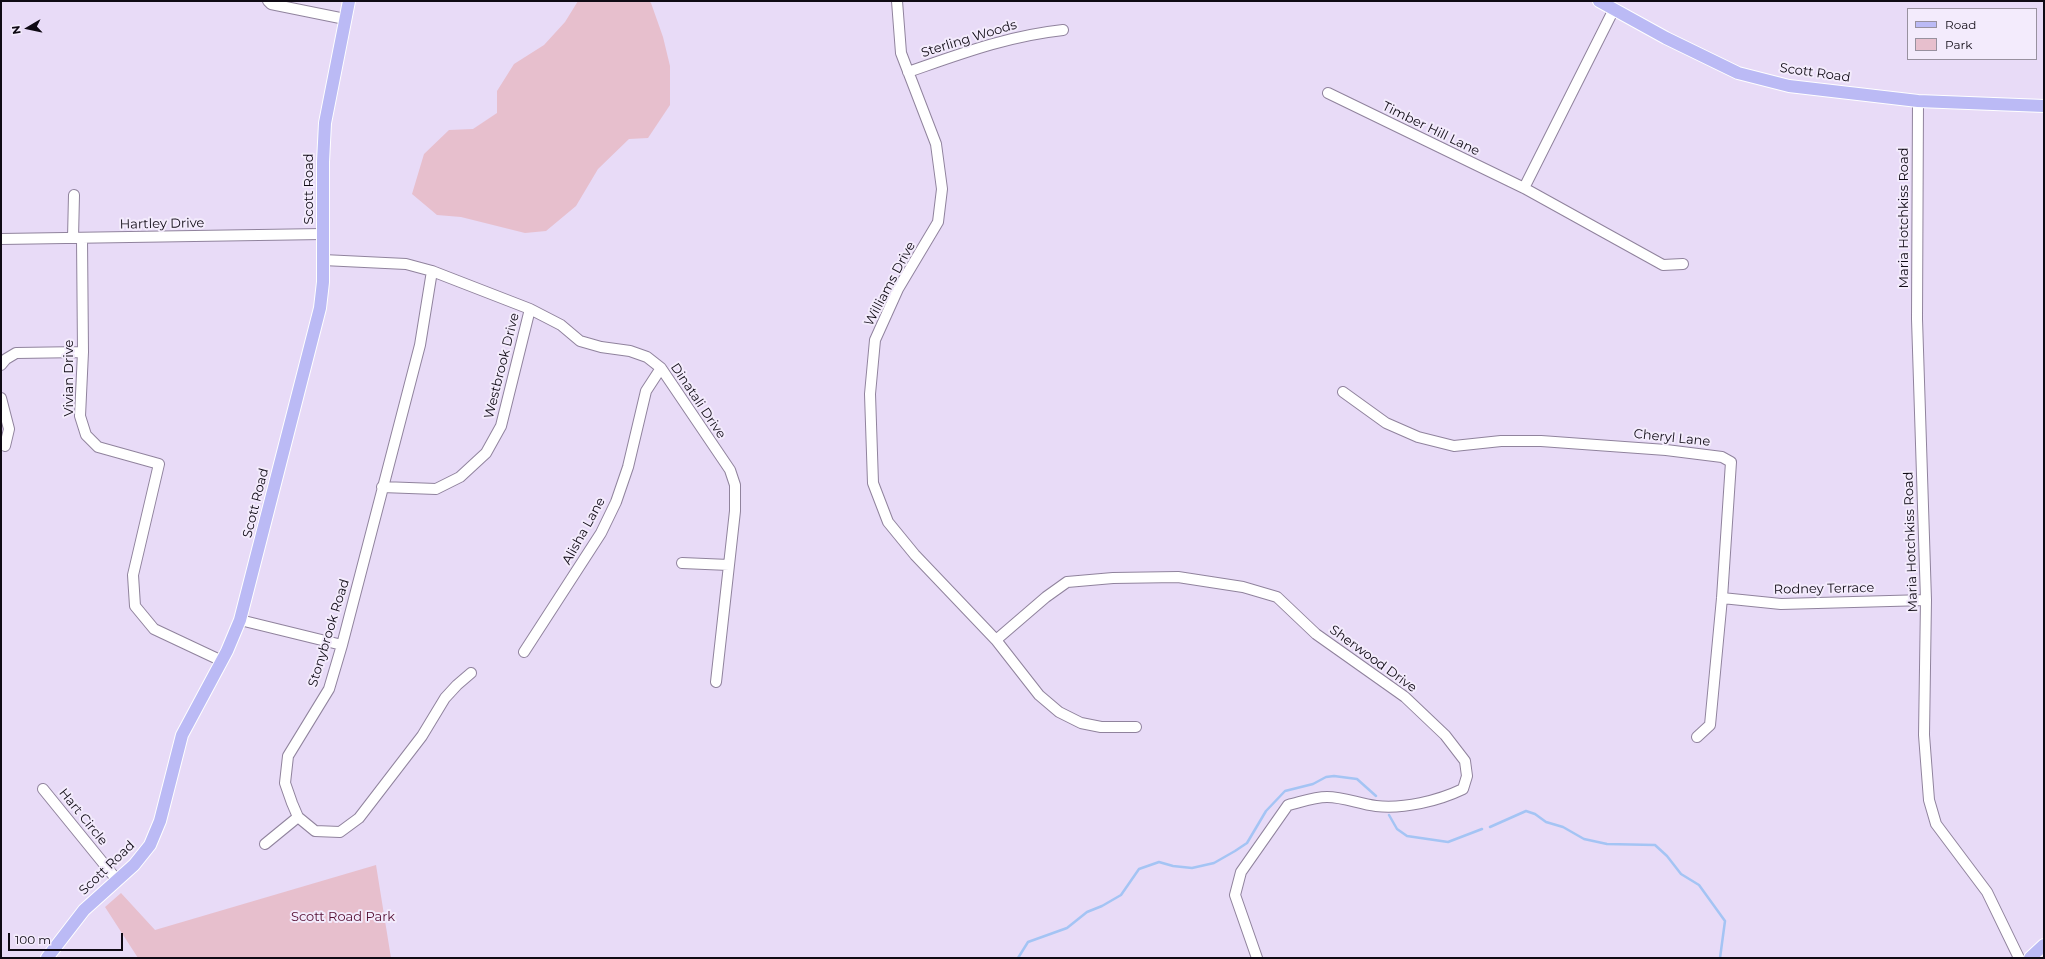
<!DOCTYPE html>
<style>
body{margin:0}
#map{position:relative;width:2045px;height:959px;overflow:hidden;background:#e8dbf7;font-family:Montserrat,sans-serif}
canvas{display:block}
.frame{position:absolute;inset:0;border:2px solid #0f0a14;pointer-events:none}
.legend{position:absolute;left:1907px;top:8px;width:130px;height:52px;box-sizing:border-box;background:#f3ebfc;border:1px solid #98919f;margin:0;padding:5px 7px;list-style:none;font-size:12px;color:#0f0a14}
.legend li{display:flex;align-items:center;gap:8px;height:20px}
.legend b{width:20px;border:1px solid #98919f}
.north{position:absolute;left:8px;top:8px;width:40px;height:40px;-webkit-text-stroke:3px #f3ebfc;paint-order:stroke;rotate:261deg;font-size:11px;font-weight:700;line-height:16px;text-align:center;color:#0f0a14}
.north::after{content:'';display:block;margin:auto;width:14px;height:18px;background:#0f0a14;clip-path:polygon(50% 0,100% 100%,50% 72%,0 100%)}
.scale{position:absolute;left:8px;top:933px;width:115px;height:18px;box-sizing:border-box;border:2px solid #0f0a14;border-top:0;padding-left:5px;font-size:12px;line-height:14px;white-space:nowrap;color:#0f0a14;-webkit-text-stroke:3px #f3ebfc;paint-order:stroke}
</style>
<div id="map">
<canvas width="2045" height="959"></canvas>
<div class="frame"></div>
<ul class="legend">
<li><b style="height:5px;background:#bbbaf5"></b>Road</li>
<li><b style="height:11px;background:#e7bfcd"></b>Park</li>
</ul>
<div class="north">N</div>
<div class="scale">100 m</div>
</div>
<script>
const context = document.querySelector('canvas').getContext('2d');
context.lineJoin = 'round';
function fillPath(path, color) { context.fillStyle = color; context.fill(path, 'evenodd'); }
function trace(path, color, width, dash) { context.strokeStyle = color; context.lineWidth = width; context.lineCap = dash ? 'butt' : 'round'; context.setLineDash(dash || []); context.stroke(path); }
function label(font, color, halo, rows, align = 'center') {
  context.font = font + ' Montserrat,sans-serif'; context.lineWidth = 4; context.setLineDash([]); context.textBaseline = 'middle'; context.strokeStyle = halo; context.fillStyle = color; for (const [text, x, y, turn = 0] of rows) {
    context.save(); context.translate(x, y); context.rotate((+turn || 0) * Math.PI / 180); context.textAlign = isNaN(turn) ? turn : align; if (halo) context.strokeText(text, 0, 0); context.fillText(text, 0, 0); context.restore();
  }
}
fillPath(new Path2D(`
 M 578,1 L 649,1 L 651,3 L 663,37 L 670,66 L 670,105 L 648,138 L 629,139 L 598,169 L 576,206 L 546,231 L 525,233 L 461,217 L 437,215 L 412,194 L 424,154 L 449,130 L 473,129 L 497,113 L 497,91 L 514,64 L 544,45 L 565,22 Z
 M 376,865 L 391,958 L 138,958 L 105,907 L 121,893 L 155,930 Z`), '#e7bfcd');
trace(new Path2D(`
 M 1389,815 L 1397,829 L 1407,836 L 1448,842 L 1482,829
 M 1490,827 L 1526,811 L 1535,814 L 1546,822 L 1563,827 L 1584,839 L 1607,844 L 1655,845 L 1667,856 L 1681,874 L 1699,885 L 1725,921 L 1720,958
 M 1018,958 L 1028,942 L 1067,928 L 1087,912 L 1102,906 L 1121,895 L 1139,869 L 1159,862 L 1173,866 L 1192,868 L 1214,863 L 1235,851 L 1247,843 L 1266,811 L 1285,791 L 1313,784 L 1326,777 L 1334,776 L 1357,779 L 1376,796`), '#a4c4f4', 2.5);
const minor = new Path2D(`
 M 268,1 L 271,4 L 345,19
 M 897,1 L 901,53 L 936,144 L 942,189 L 938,222 L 898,289 L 875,340 L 870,394 L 873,483 L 888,522 L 915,555 L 996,640 L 1039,695 L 1059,712 L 1081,723 L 1101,727 L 1136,727
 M 908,72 C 960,54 1007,36 1063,30
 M 1328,93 L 1524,188 L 1663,265 L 1683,264
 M 1918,101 L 1917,319 L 1926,600 L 1924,735 L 1929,800 L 1936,824 L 1987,892 L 2019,958
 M 1524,188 L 1614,9
 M 73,238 L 74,195
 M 1,239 L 323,234
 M 82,239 L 83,352 L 80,416 L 86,435 L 98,447 L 159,464 L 133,575 L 135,606 L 154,629 L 222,661
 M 323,260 L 406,264 L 432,271 L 530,309 L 561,325 L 580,341 L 601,347 L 630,351 L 647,357 L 661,368 L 730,470 L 735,485 L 735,511 L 716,682
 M 432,271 L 420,345 L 342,645 L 329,689 L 288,756 L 285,783 L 292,803 L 298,817 L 315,831 L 340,832 L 359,818 L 422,736 L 445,698 L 457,685 L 471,673
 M 1,365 L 6,359 L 16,353 L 83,352
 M 1343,392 L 1386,423 L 1418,437 L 1454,446 L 1501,441 L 1541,441 L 1666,450 L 1722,457 L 1731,462 L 1722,598 L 1710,725 L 1697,737
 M 1,398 L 9,429 L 5,446
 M 382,487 L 436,489 L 460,477 L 486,453 L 501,426 L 530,309
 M 682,563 L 729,565
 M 1722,598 L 1781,604 L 1926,600
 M 240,620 L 342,645
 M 996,640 L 1046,597 L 1067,582 L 1113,578 L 1178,577 L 1243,587 L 1277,597 L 1316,634 L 1405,697 L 1445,735 L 1465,761 L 1467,776 L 1463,789 C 1438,801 1404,809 1376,806 C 1359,804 1344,797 1327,797 C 1314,797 1301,802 1288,805 L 1241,872 L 1235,895 L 1257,958
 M 524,652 L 601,533 L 616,502 L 628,467 L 646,391 L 661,368
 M 43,789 L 117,880
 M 265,844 L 298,817`);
const major = new Path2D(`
 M 1599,1 L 1666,38 L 1738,73 L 1789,86 L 1918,101 L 2044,106
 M 47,958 L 84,910 L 134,865 L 150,845 L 160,821 L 182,735 L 227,651 L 240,620 L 320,308 L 323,282 L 323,162 L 325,123 L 349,1
 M 2030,958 L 2044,945`);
trace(minor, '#90839d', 12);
trace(major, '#fff', 14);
trace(minor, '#fff', 10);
trace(major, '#bbbaf5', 12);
label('13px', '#0f0a14', '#f3ebfc', [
 ["Sterling Woods",969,39,-17],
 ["Scott Road",1815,73,8],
 ["Timber Hill Lane",1431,129,26],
 ["Scott Road",309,189,-90],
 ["Maria Hotchkiss Road",1904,218,-90],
 ["Hartley Drive",162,224,-1],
 ["Williams Drive",890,284,-62],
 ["Westbrook Drive",502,366,-76],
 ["Vivian Drive",69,378,-90],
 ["Dinatali Drive",698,401,56],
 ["Cheryl Lane",1672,438,6],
 ["Scott Road",256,503,-76],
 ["Alisha Lane",584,531,-61],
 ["Maria Hotchkiss Road",1911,542,-92],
 ["Rodney Terrace",1824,589,-1],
 ["Stonybrook Road",329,633,-73],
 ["Sherwood Drive",1373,659,36],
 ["Hart Circle",83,817,51],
 ["Scott Road",107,868,-44]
]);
label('13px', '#530c30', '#f3ebfc', [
 ["Scott Road Park",343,917]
]);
</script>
